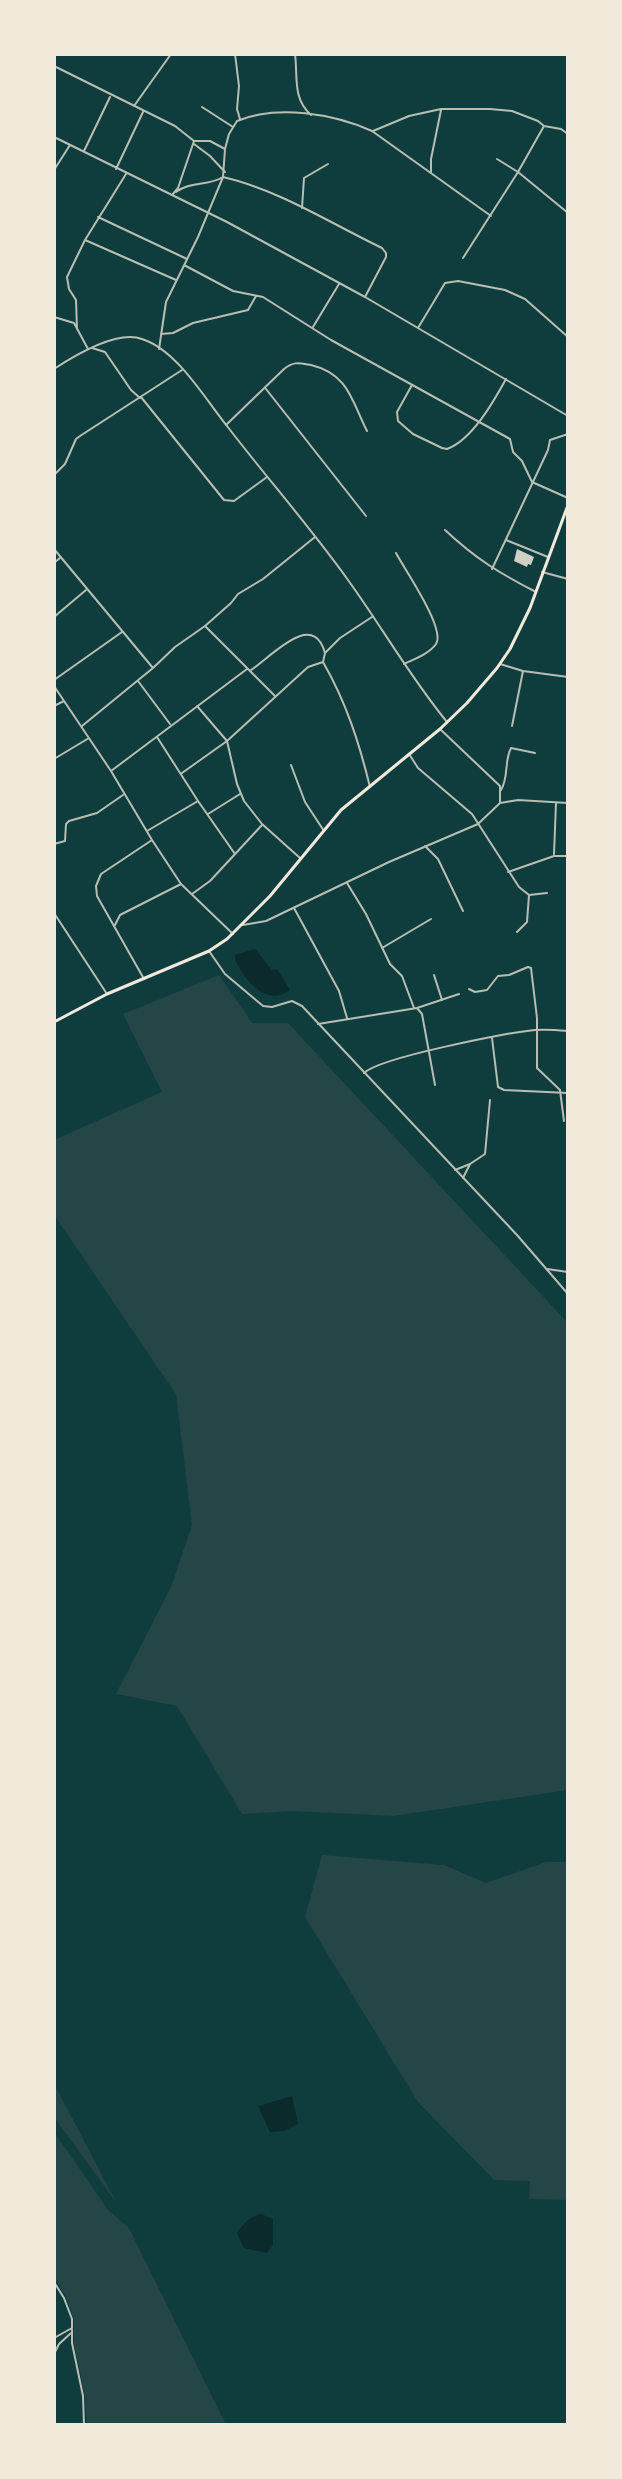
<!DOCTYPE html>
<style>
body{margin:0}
#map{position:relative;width:622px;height:2479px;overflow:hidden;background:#0f3d3e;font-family:"PT Sans",sans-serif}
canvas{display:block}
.frame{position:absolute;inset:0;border:56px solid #f1e9da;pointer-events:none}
</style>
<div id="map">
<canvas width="622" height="2479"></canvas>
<div class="frame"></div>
</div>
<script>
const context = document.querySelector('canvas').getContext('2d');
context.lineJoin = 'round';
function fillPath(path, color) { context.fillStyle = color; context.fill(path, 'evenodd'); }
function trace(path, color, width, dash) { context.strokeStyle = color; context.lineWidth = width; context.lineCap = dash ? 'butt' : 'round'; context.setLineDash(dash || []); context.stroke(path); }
fillPath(new Path2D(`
 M 219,975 L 252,1023 L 288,1023 L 568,1323 L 568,1790 L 393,1816 L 293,1811 L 242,1814 L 177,1706 L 116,1694 L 171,1587 L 192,1525 L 176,1394 L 54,1215 L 54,1140 L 162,1092 L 123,1014 Z
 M 322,1855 L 444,1865 L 486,1883 L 546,1862 L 568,1862 L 568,2200 L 529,2199 L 530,2181 L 494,2180 L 418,2102 L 305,1917 Z
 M 54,2085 L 59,2093 L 116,2202 L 54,2117 Z
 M 57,2136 L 108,2210 L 129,2228 L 226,2425 L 87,2425 L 85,2396 L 74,2343 L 74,2319 L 66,2297 L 54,2277 L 54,2138 Z`), '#244646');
fillPath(new Path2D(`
 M 255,949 L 272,970 L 277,969 L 290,990 C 266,1008 245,980 235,960 L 235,955 Z
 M 292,2096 L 298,2124 L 284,2131 L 270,2132 L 258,2106 Z
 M 261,2214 L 273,2219 L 273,2245 L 267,2253 L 244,2248 L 237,2233 C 243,2224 250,2216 261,2214 Z`), '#0a2a2b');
fillPath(new Path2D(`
 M 517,549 L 534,557 L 531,565 L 528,564 L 527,567 L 514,561 Z`), '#cfcfc3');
trace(new Path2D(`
 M 235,54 L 239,86 L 237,109 L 240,119
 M 295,54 C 298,76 292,98 311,115
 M 54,66 L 175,126 L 194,141
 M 134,106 L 171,54
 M 202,107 L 233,127
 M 373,131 L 409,116 L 441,109 L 490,109 L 512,111 L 538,121 L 544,126 L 561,129 L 568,134
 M 54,137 L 227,222 L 365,297 L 568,416
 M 194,144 L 210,156 L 225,172
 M 225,149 L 229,134 L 237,121 C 277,104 334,114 372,131 L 491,216
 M 84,151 L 110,97
 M 497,159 L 518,172 L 568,213
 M 116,169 L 143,112
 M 54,170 L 70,145
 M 431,172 L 431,159 L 441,110
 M 176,192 C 191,181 209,186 223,177 C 279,190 330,223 382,248 L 386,253 L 386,257 L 365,297
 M 302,208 L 304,178 L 328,164
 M 98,217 L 187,259
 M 85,240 L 176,280
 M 463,258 L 518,172 L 544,126
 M 184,265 L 233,291 L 263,297 L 331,340 L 510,439 L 513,452 L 522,461 L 532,482 L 568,498
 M 54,317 L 74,323 L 88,349
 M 313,327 L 339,284
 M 418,328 L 445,283 L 458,281 L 505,290 L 525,299 L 568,337
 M 77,329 L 76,300 L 69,289 L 67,277 L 85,240 L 126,174
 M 161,334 L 173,333 L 193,323 L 248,310 L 256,296
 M 92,348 L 105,352 L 131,390 L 140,398
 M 159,349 L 166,302 L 198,237 L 223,177 L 225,149 L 210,141 L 194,141 L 178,188 L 172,195
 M 54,369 C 74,356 117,330 142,339 C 177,350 205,399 227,426 C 267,478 310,527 348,580 C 382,627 410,677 447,722
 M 412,385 L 397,412 L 398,421 L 413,434 L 442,448 L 447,449 C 472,440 494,401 506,379
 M 266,389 L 366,516
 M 141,397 L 224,500 L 234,501 L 267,477
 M 226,425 L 284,369 C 294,361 299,363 311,365 C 349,374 352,402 367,431
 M 54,475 L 65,464 L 76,439 L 80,436 L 182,370
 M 445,530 C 476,559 499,573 536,592
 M 506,540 L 548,557
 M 54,549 L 153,668
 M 396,553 C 405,570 446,629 436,644 C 429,654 414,659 404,664
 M 54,563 L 61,557
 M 492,569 L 548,450 L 550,440 L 568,434
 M 542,572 L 568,579
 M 54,617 L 86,590
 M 205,626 L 275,696
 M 323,662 C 346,702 359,742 370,787
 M 500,664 L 523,671 L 568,677
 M 251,670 C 271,657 313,609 325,653
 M 54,680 L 122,632
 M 138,681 L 170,724
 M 54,686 L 111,771 L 152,840 L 181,884 L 233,934
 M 54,706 L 64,701
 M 197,706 L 227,741 L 237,784 L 244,801 L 262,824 L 300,858
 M 82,726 L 153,668 L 175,647 L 205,626 L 231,603 L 238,594 L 263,579 L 315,537
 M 512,726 L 523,671
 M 440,729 L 500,786 L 500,803
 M 157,737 L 198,801 L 235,854
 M 409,754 L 418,768 L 472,814 L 519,887 L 529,895 L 547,893
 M 54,759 L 89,738
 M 291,765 L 305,802 L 324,831
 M 111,771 L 247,669
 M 182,773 L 227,741 L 308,667 L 323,662 L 325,653 L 340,638 L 372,617
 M 501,790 C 509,777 504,761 511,748 L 535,753
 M 208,814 L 240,794
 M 147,831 L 198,801
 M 54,844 L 65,841 L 66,824 L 69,821 L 97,813 L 123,795
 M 425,846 L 438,859 L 463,911
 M 554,854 L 556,803
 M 508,872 L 554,856 L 568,856
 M 347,883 L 366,914 L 390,964 L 402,976 L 414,1008
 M 192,894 L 210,881 L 262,825
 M 294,908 L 339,991 L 347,1018
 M 54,913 L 107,994
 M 115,925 L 120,915 L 181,884
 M 243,925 L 266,921 L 389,862 L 478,824 L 500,803 L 518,800 L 568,803
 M 517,932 L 527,922 L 529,895
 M 382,948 L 431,919
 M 209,951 L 225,974 L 263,1006 L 272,1007 L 292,1001 L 302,1006 L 517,1235 L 568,1294
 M 434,975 L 442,1000
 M 144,979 L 97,896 L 96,886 L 101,874 L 152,840
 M 469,989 L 475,992 L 487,990 L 498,976 L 509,975 L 528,967 L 531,968 L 537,1018 L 537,1068 L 560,1090 L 564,1121
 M 417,1008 L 459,994
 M 318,1024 L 417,1008 L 422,1014 L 435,1085
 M 492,1038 L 498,1087 L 504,1090 L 568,1093
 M 364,1073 C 381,1057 507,1033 535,1030 C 546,1029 557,1030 568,1031
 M 455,1170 L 470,1164 L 485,1154 L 490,1100
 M 463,1178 L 470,1164
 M 547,1269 L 568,1272
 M 54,2282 L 64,2298 L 72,2319 L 72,2343 L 83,2396 L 84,2425
 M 54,2338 L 72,2328
 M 54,2354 L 59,2344 L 71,2333`), '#b8beb3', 2);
trace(new Path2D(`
 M 54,1022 L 107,994 L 209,951 L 227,939 L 270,896 L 341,810 L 440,729 L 467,703 L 497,668 L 510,649 L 530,608 L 568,505`), '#f1e9da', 3);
</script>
